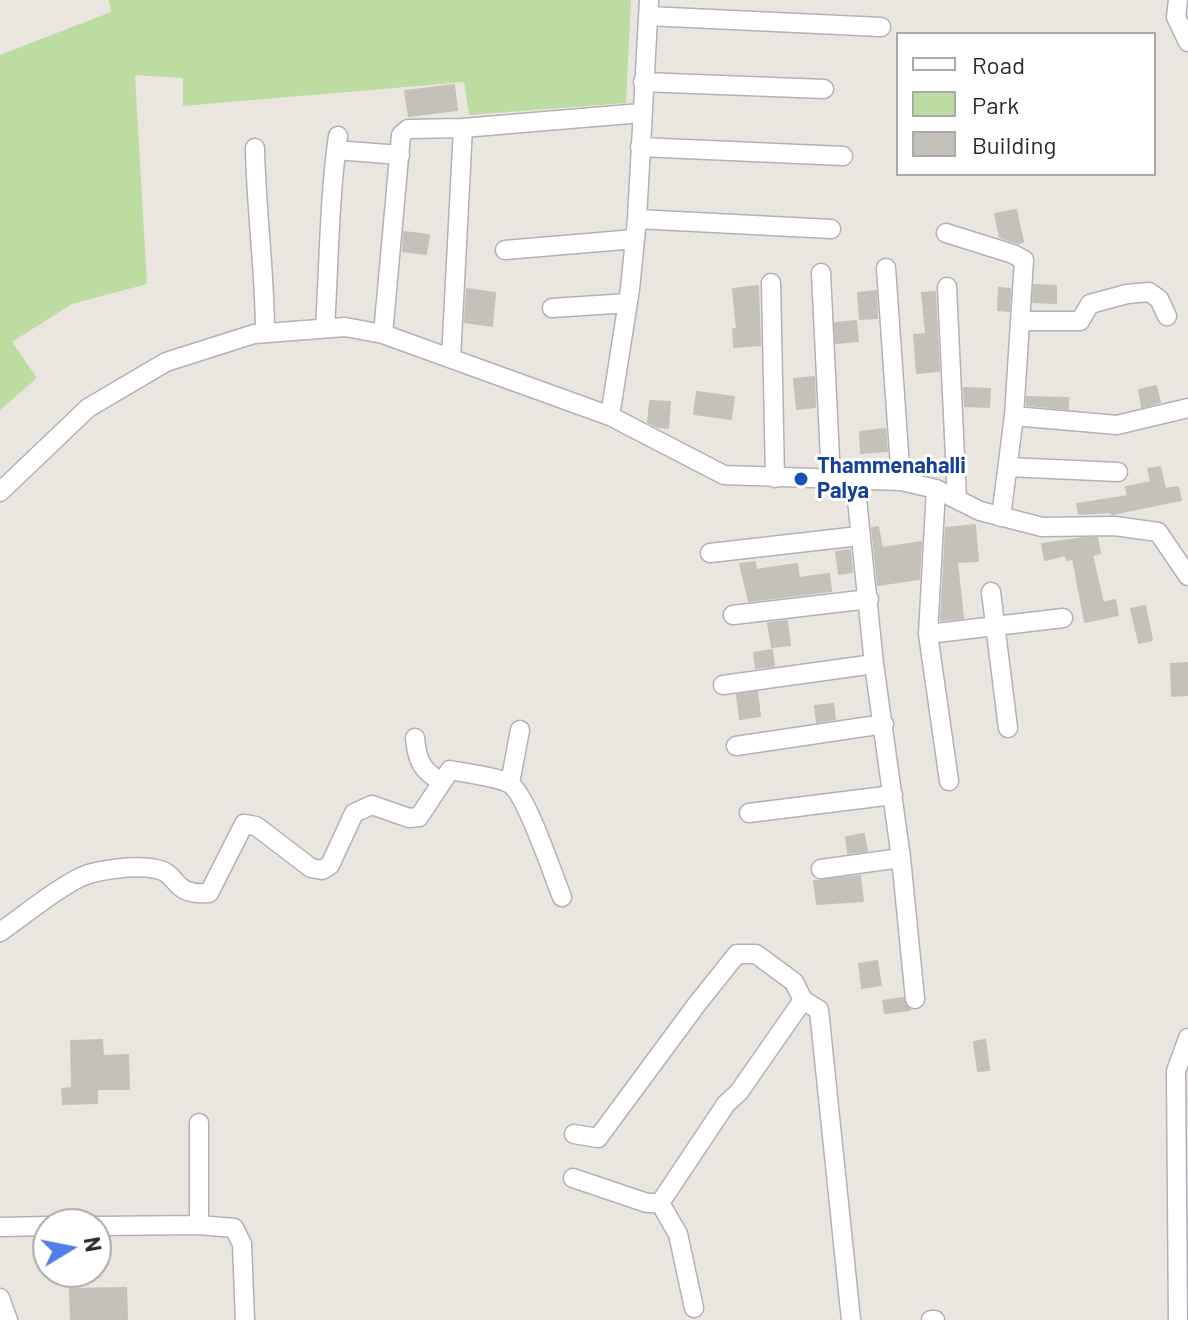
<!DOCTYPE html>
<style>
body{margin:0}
#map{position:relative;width:1188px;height:1320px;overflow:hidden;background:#ebe5df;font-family:Barlow,sans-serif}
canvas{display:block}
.legend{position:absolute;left:896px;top:32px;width:260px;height:144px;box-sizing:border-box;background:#fff;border:2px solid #aaa;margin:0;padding:10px 14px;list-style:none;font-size:24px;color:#2b2b2b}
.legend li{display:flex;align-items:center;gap:16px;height:40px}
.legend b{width:40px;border:2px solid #aaa}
.north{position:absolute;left:32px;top:1208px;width:80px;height:80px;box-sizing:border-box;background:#fff;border:2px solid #aaa;border-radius:50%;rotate:80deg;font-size:22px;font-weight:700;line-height:32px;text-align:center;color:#2b2b2b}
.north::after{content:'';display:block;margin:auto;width:28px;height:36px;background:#517de6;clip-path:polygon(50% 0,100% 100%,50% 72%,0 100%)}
</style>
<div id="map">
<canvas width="1188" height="1320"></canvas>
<ul class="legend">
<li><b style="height:10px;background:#fff"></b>Road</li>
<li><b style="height:22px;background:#bcdca1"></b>Park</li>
<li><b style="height:22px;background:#c4c0ba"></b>Building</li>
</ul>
<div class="north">N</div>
</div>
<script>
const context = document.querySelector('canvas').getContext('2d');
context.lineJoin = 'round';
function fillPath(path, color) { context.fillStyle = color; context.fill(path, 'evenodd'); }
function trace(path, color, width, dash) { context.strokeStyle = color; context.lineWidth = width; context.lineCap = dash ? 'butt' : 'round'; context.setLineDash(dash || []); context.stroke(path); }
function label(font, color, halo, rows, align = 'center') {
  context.font = font + ' Barlow,sans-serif'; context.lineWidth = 6; context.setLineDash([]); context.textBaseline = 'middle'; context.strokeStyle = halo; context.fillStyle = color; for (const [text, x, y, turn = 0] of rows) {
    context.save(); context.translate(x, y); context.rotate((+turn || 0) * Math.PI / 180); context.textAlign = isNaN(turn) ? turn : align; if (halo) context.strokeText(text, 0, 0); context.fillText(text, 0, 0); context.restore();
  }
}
fillPath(new Path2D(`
 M 109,0 L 631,0 L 626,103 L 469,115 L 464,82 L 183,106 L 183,78 L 135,75 L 147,284 L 72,304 L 12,342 L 37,378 L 0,410 L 0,55 L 111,12 Z`), '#bcdca1');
const building = new Path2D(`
 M 454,85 L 457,110 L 409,116 L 405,91 Z
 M 1016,210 L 1023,242 L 1018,243 L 1000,237 L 995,214 Z
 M 404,232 L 429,235 L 426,254 L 403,251 Z
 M 1034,285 L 1056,286 L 1056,303 L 1033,302 Z
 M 758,286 L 760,345 L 734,347 L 733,329 L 737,329 L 733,289 Z
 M 999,288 L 1010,289 L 1009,311 L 998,310 Z
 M 467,289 L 495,293 L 492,326 L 465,322 Z
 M 876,291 L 877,318 L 860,319 L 858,293 Z
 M 935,292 L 939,371 L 917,373 L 914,335 L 926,334 L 922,293 Z
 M 856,321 L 858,341 L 836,343 L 835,323 Z
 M 814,377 L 815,407 L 797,409 L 794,379 Z
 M 1156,386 L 1160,402 L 1142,407 L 1139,390 Z
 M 964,388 L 990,389 L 989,407 L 965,406 Z
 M 697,392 L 734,397 L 731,419 L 694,414 Z
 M 1027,397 L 1068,398 L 1068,409 L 1027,405 Z
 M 650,401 L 670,402 L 668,428 L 657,427 L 648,422 Z
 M 885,429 L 887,451 L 861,453 L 860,432 Z
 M 1160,467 L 1165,489 L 1178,487 L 1181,500 L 1112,514 L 1110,512 L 1079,514 L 1077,504 L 1128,496 L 1126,487 L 1151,482 L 1148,469 Z
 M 975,525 L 978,561 L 957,562 L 963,618 L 941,620 L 946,528 Z
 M 878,527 L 882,548 L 921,542 L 919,579 L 878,585 L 872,528 Z
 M 1084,538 L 1097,538 L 1100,553 L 1092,555 L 1103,603 L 1115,600 L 1118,615 L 1085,622 L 1073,559 L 1067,560 L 1065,555 L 1045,560 L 1042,544 Z
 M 850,550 L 852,572 L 839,574 L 836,552 Z
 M 755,562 L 756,570 L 797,564 L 799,578 L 829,574 L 831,591 L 749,601 L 740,564 Z
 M 1145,606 L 1152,640 L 1139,643 L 1131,609 Z
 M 787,621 L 790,645 L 772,647 L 768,623 Z
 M 772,650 L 774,666 L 756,668 L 754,653 Z
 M 1188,663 L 1188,695 L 1172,696 L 1171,664 Z
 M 757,692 L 760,716 L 740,719 L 737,695 Z
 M 833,704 L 835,719 L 817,722 L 815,706 Z
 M 864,834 L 867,851 L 848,853 L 846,837 Z
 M 860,876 L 863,901 L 817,904 L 814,881 Z
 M 877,961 L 881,985 L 862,988 L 859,964 Z
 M 903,998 L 910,1010 L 885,1013 L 883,1001 Z
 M 102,1040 L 103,1056 L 128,1055 L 129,1089 L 97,1089 L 97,1103 L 63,1104 L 62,1089 L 72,1088 L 71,1041 Z
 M 985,1040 L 989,1070 L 978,1071 L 974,1042 Z
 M 126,1288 L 127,1320 L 71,1320 L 70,1289 Z`);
fillPath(building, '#c4c0ba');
trace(building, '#c7c0b9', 2);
const minor = new Path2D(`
 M 1178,0 L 1176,17 L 1188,42
 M 648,16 L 881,27
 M 643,82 L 824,89
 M 640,147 L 843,156
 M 255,148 C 256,210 265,271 265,333
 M 336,150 L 400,155
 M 637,219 L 831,229
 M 946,233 L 1013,254 L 1024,260 L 1014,416 L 1001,517
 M 505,250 L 635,239
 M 886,268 L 901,481
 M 821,273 L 831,479
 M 771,283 L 775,478
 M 947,287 L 957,499
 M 552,308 L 628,303
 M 1020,321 L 1080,321 L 1090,304 L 1127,294 L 1149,292 L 1159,299 L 1167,316
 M 325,328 C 329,264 329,200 338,136
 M 383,334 L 401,135 L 408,129 L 463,128 L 641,113
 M 451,359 L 463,128
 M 610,416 L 630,289 L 637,219 L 649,0
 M 1014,416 L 1117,425 L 1188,408
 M 1008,467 L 1118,472
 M 855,480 L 874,664 L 901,858 L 915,999
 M 936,489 L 928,634 L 949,781
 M 0,492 L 88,408 L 166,362 L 254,334 L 345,327 L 383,334 L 610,416 L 724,475 L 901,481 L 936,489 L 980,511 L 1042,527 L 1115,526 L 1158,532 L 1188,576
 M 710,553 L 859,536
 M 991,592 L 1008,728
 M 733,615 L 869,599
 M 928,634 L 1063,618
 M 723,685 L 874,664
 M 415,738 C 417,761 422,771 442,782
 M 736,746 L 884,724
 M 510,783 L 520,730
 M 749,813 L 893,795
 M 821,869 L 901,858
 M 0,932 C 25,915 50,893 77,879 C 94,869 137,865 156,869 C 180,873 170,896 209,893 L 244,824 L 256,826 L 311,868 L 322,870 L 330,865 L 354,813 L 372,805 L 409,818 L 419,817 L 450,770 C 465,773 499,777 510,784 C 527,795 553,876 562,897
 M 574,1134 L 598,1138 L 697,1004 L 737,954 L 756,954 L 794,982 L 803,1000 L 819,1010 L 851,1320
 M 573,1178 L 647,1203 L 660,1203
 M 660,1203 L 726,1104 L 739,1092 L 803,1000
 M 660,1203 L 678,1234 L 694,1308
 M 199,1225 L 199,1123
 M 96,1226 L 199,1225 L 234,1228 L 242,1244 L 245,1320
 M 0,1227 L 48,1226
 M 0,1298 L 8,1320
 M 931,1320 L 935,1320
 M 1178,1320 L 1176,1071 L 1188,1038`);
trace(minor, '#afb2ba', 21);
trace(minor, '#fff', 18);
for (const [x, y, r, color] of [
 [801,479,8,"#1a4fb4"]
]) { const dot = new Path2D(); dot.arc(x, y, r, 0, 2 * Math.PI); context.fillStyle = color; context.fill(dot); trace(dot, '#fff', 3); }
label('bold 22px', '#164399', '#fff', [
 ["Thammenahalli",817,466],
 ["Palya",817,491]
], 'left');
</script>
